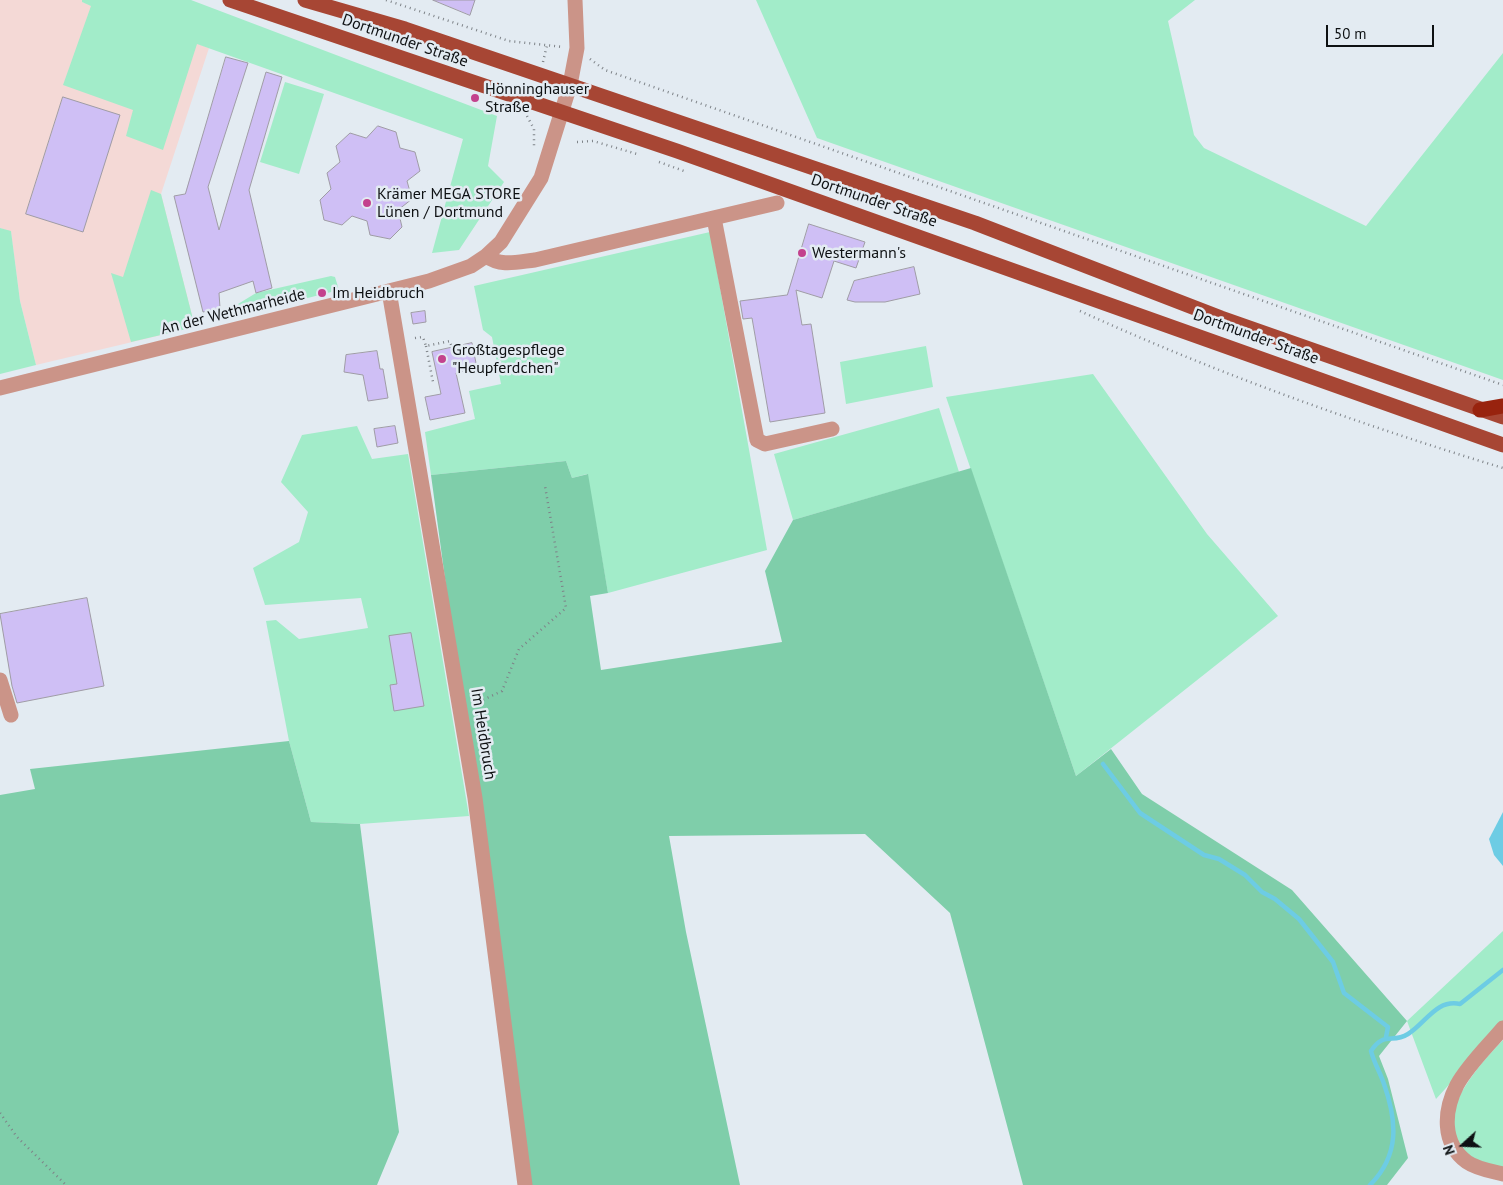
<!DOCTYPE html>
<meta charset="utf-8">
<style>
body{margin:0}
#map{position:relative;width:1503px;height:1185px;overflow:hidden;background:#e3ebf2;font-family:"PT Sans",sans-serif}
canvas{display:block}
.north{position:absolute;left:1438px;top:1120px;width:50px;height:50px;-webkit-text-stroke:4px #e3ebf2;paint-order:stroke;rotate:250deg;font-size:14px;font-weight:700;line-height:20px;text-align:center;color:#0e1113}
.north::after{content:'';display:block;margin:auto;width:18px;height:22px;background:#0e1113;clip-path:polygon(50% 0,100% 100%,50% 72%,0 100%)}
.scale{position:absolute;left:1326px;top:25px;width:108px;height:22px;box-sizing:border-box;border:2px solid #0e1113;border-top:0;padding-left:6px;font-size:15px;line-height:18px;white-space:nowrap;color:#0e1113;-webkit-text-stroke:4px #e3ebf2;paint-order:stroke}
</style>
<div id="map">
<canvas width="1503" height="1185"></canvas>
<div class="north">N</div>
<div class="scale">50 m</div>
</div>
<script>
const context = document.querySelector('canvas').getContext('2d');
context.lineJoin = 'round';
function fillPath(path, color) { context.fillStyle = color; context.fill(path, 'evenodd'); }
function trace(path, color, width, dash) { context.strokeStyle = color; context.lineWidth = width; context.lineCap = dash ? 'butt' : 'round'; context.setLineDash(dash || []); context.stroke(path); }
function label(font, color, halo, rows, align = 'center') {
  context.font = font + ' "PT Sans",sans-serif'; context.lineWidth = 5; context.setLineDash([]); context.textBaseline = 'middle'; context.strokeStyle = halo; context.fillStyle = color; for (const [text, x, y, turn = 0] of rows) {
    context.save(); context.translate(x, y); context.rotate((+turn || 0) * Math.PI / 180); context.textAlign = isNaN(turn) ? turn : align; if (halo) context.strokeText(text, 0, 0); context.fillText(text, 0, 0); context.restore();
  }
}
fillPath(new Path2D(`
 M 0,0 L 82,0 L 82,2 L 209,48 L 161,194 L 195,327 L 36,365 L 20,301 L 11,232 L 0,228 Z`), '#f4d9d6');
fillPath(new Path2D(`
 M 82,0 L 191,0 L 497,116 L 488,166 L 504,182 L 459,250 L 432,253 L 463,139 L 197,44 L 163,150 L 126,136 L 133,110 L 63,85 L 91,6 L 82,2 Z
 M 756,0 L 1195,0 L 1168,21 L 1194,135 L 1204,148 L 1366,226 L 1503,53 L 1503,380 L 817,138 Z
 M 285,82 L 324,94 L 299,174 L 260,162 Z
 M 151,190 L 161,194 L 195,327 L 131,342 L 111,273 L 123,277 Z
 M 0,228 L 11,231 L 20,301 L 36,365 L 0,374 Z
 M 710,232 L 767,550 L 608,593 L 587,474 L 572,478 L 566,461 L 431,475 L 425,432 L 475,419 L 469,391 L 501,384 L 492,337 L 483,330 L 474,286 Z
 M 331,276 L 335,277 L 339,290 L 241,315 L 238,304 L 256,293 Z
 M 926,346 L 933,387 L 846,404 L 840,362 Z
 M 1093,374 L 1207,534 L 1278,616 L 1076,776 L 946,397 Z
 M 939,408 L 959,472 L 793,520 L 774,454 Z
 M 357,426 L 372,459 L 408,454 L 469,816 L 360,824 L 311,822 L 289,741 L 266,621 L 276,620 L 299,639 L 368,628 L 361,598 L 265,605 L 253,568 L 299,542 L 308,512 L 281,482 L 302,435 Z
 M 1503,931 L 1503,1025 L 1436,1099 L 1407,1021 Z
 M 1503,1040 L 1503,1169 C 1495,1167 1484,1166 1477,1162 C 1420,1130 1475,1069 1503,1040 Z`), '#a2ecc9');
fillPath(new Path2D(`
 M 566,461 L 572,478 L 588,474 L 608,593 L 590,596 L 601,670 L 782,642 L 765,571 L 793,520 L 971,468 L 1076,776 L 1111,749 L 1142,794 L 1292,890 L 1407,1021 L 1379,1056 L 1388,1079 L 1408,1158 L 1387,1185 L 1023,1185 L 950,913 L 865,834 L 669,836 L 686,932 L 740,1185 L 527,1185 L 431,475 Z
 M 289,741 L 311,822 L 360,824 L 399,1132 L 377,1185 L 0,1185 L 0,795 L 35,789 L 30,769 Z`), '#7fceaa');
fillPath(new Path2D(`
 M 1503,812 L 1503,866 L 1494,855 L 1489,839 Z`), '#6dcce4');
trace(new Path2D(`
 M 1103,764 L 1140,813 L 1204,855 L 1219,859 L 1245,875 L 1262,892 L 1275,899 L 1299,919 L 1333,962 L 1344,993 L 1388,1027 L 1386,1037
 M 1370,1185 C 1400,1155 1397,1121 1384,1084 C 1380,1072 1374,1063 1371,1051 C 1384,1031 1392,1044 1408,1034 C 1426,1023 1436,999 1460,1004 L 1503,970`), '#6dcce4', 4.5);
const building = new Path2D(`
 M 433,0 L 475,0 L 470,15 Z
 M 226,57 L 248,63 L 208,187 L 219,230 L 266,72 L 282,77 L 249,190 L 272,288 L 256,293 L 253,281 L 219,293 L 220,308 L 203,312 L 174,196 L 185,194 Z
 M 63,97 L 120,115 L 83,232 L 26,214 Z
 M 378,126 L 396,132 L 400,148 L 415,152 L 420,171 L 407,181 L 412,199 L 398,210 L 402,227 L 390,239 L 370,235 L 367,221 L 352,216 L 342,225 L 324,220 L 320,200 L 331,189 L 327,173 L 340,162 L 336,146 L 350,133 L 366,138 Z
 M 809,224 L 865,242 L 856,268 L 834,261 L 822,298 L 796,290 L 802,325 L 811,324 L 825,413 L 770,422 L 752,318 L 743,319 L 740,301 L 787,295 Z
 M 914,267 L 920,294 L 885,302 L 855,302 L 847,300 L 854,281 Z
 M 425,311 L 426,322 L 413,324 L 411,313 Z
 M 472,343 L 477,368 L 456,373 L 465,413 L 430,420 L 425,397 L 441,394 L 432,352 Z
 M 377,351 L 380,369 L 383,369 L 388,398 L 368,401 L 363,375 L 344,372 L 346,355 Z
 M 395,426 L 398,443 L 377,447 L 374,429 Z
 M 87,598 L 104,686 L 17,703 L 12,686 L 0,614 Z
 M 411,633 L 424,706 L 394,711 L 390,685 L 397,684 L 389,636 Z`);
fillPath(building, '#cfbff5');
trace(building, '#9f9ca5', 1);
trace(new Path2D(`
 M 386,0 L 509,41 L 563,47
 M 590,59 L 605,70 L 1503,385
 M 543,62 L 547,45
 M 527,116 L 534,129 L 534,149
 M 577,142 L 593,141 L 637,154
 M 659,162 L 684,171
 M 1080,311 C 1218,374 1359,424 1503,468
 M 415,338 L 423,337 L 426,346 L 450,341 L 452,348
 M 426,346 L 433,382
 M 474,704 L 502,691 L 519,649 L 566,608 L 545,486
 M 0,1113 L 17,1137 L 66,1185`), '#7e8388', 2.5, [1, 4]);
trace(new Path2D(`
 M 714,218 L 757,440 L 765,444 L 832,429
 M 486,256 C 501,267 517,262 535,260 L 777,203
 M 389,291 L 475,798 L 525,1185
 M 0,388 L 429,281 L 471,266 L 486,256 L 501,242 L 541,178 L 570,85 L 577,48 L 575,0
 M 0,680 L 11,715
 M 1503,1028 C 1488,1046 1468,1065 1457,1085 C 1444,1110 1441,1143 1467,1162 C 1477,1169 1491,1171 1503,1174`), '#cb9488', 15);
trace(new Path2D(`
 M 230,0 L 677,151 L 1503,445
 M 305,0 L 405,29 L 975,223 L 1221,318 L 1503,417`), '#a74634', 15);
trace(new Path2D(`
 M 1480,410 L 1503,406`), '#98230e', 15);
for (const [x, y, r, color] of [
 [475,98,5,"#c3428d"],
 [367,203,5,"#c3428d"],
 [802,253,5,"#c3428d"],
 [322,293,5,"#c3428d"],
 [442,359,5,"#c3428d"]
]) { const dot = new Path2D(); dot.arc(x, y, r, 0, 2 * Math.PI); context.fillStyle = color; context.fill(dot); trace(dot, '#e3ebf2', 2); }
label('16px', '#0e1113', '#e3ebf2', [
 ["Dortmunder Straße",405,41,19],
 ["Dortmunder Straße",874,201,19],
 ["An der Wethmarheide",233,312,-14],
 ["Dortmunder Straße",1256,337,20],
 ["Im Heidbruch",483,734,81]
]);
label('16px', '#0e1113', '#e3ebf2', [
 ["Hönninghauser",485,89],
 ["Straße",485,107],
 ["Krämer MEGA STORE",377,194],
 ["Lünen / Dortmund",377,212],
 ["Westermann's",812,253],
 ["Im Heidbruch",332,293],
 ["Großtagespflege",452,350],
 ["\"Heupferdchen\"",452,368]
], 'left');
</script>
